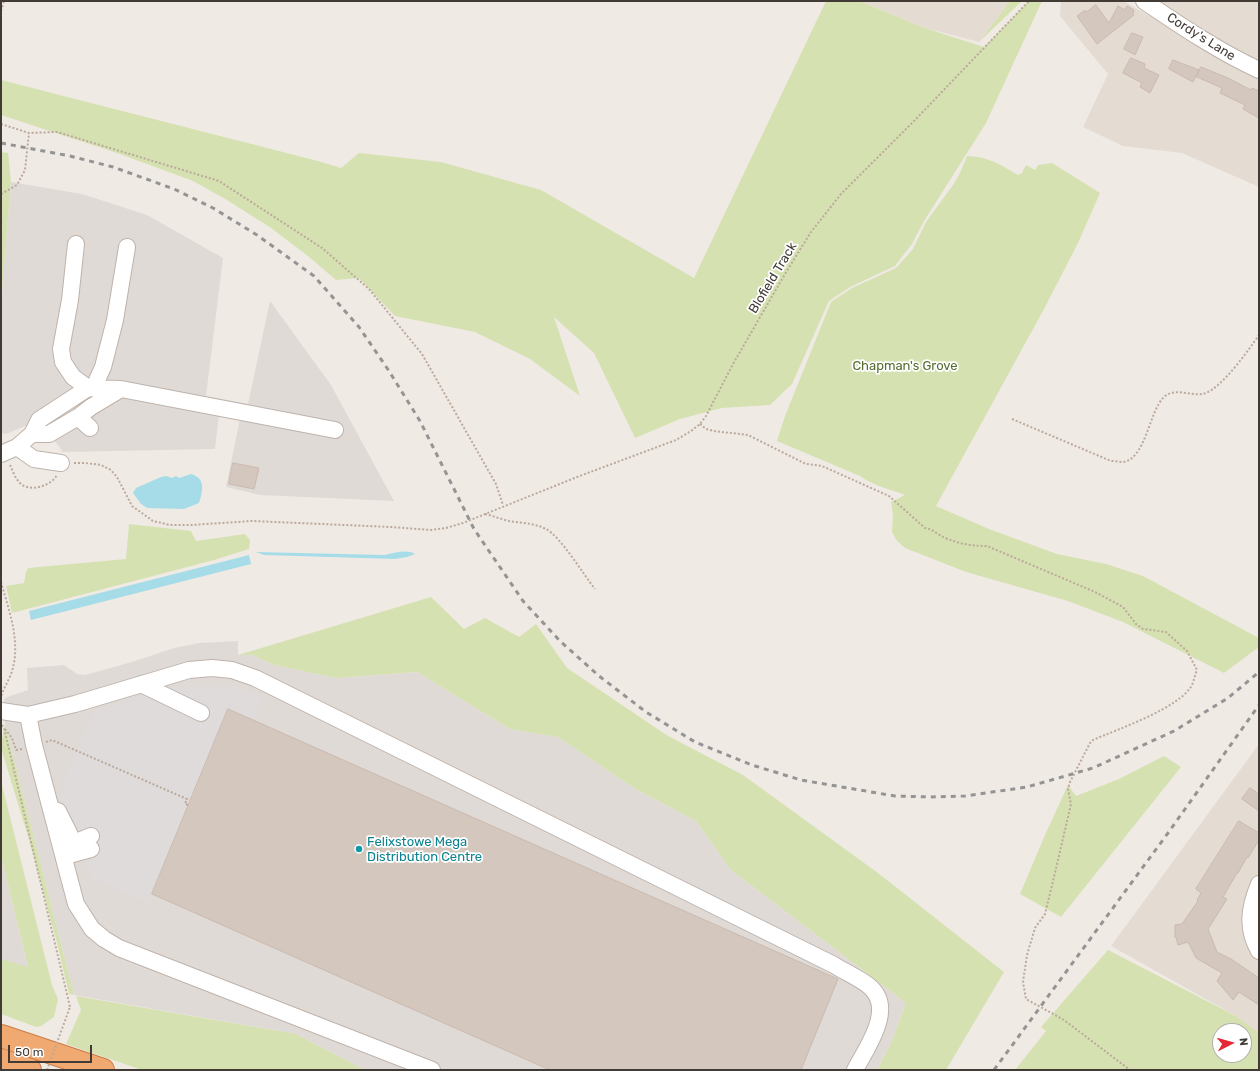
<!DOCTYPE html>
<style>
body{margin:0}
#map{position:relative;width:1260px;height:1071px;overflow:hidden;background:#f0eae5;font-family:Rubik,sans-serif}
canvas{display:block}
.frame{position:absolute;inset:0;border:2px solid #423a35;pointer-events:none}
.north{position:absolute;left:1212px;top:1023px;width:40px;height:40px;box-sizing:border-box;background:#fff;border:1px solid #b3b0ae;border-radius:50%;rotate:84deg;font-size:11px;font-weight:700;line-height:16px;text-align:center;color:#423a35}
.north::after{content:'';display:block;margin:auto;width:14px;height:18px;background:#e42836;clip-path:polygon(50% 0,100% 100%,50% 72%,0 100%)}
.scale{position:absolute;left:8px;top:1045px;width:84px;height:18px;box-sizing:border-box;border:2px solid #423a35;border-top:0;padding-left:5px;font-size:12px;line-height:14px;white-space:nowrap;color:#423a35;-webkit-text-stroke:3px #fff;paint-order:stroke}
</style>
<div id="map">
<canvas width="1260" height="1071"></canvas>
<div class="frame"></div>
<div class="north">N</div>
<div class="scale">50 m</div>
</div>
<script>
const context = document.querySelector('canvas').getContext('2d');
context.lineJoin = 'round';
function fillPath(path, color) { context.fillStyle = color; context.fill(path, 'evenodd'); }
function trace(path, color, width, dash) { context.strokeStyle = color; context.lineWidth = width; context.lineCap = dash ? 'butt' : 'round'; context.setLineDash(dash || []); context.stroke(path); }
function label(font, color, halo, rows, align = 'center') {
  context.font = font + ' Rubik,sans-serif'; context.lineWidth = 3.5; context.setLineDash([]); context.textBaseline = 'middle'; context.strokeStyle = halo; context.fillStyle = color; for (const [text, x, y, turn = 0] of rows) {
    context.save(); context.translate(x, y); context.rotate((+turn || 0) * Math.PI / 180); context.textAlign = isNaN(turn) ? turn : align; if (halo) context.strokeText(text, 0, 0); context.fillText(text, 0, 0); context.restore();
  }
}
fillPath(new Path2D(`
 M 859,1 L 1010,1 L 979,42 L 925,28 Z
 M 1061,1 L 1123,1 L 1259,76 L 1259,187 L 1182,153 L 1123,146 L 1083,127 L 1108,74 L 1060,16 Z
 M 1151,1 L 1259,1 L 1259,63 Z
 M 1259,744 L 1259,1035 L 1236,1016 L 1111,946 Z`), '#e4dbd3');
fillPath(new Path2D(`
 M 11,182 L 82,194 L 147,215 L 223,258 L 206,396 L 248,404 L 270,301 L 331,385 L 394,501 L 260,495 L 226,487 L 240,419 L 219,415 L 215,449 L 63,452 L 39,420 L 6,434 L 1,433 L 1,303 Z
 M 238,641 L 238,655 L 253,655 L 274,665 L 336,678 L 417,672 L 510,729 L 558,737 L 634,788 L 696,821 L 731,870 L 906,1003 L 892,1041 L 877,1070 L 365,1070 L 296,1034 L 74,995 L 5,724 L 4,699 L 10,696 L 28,690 L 27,668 L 64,665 L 77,674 L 85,675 L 132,662 L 174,648 L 199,643 Z
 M 1,856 L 28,968 L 1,959 Z`), '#e0dad7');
fillPath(new Path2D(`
 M 826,1 L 859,1 L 925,28 L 984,47 L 1029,1 L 1042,1 L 986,123 L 924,221 L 912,244 L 895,266 L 850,287 L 829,301 L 792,384 L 770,405 L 722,408 L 680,419 L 635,438 L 594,353 L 554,317 L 580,396 L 530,359 L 475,332 L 395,316 L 359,278 L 336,280 L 308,256 L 271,228 L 227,200 L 193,181 L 120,154 L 1,115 L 1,80 L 318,161 L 341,168 L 359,153 L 441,162 L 541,190 L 694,278 Z
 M 1010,1 L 1022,1 L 979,42 Z
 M 1,152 L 8,153 L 11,182 L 1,303 Z
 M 967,156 C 987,156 1001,165 1018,175 L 1022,173 L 1026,165 L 1035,170 L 1038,165 L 1052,163 L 1100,193 L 1078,243 L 1044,309 L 936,506 L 989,529 L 1057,554 L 1106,564 L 1143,576 L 1259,638 L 1259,647 L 1224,673 L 1123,622 L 1068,601 L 966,572 L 905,548 L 897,541 L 892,532 L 893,515 L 891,502 L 905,495 C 889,489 874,486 860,476 L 777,441 L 785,416 L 831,302 L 852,288 L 896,268 L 913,249 L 926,222 L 953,185 L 960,173 Z
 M 129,524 L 191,531 L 196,541 L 245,534 L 250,540 L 249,549 L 214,560 L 12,613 L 6,586 L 24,583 L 26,572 L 28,568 L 126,559 Z
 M 431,597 L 464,629 L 485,618 L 519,637 L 536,624 L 567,668 L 668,736 L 743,775 L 878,873 L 1004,972 L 946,1070 L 877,1070 L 892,1041 L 906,1003 L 731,870 L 696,821 L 634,788 L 558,737 L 510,729 L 417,672 L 336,678 L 274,665 L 253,655 L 238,655 Z
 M 5,724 L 74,995 L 69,994 L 56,939 L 29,840 L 1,748 L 1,743 Z
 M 1164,756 L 1181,767 L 1061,917 L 1020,894 L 1045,835 L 1068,785 L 1076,796 L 1119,779 Z
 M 1,781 L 52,985 L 58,999 L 54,1017 L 41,1026 L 36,1027 L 1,1014 L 1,959 L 28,967 L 1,856 Z
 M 1108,950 L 1236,1016 L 1259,1033 L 1259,1070 L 1015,1070 L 1046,1031 L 1041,1027 ZM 1220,1031 L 1244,1031 L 1244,1055 L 1220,1055 Z
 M 76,996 L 296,1034 L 365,1070 L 142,1070 L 66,1044 L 81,1010 Z`), '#d6e1b1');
fillPath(new Path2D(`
 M 234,686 L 263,698 L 253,720 L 228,709 L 148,903 L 91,877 L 81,847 L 69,823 L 59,800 L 66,775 L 93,713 L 145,694 L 177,687 Z`), '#dfdbda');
fillPath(new Path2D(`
 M 191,474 C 206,478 203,491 199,503 L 184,509 L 147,508 L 141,504 L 133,493 L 136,488 L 161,477 L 166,476 L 172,478 L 176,476 L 179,478 Z
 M 256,552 L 385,555 C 394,553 407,549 415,554 L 407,557 L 395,559 L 264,555 Z
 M 249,555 L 251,564 L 31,620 L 29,611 Z`), '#a6dce8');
const building = new Path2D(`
 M 1096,5 L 1109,23 L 1118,6 L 1125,10 L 1127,6 L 1134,10 L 1133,14 L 1134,15 L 1097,44 L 1077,16 L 1085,10 L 1086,12 Z
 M 1132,33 L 1143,37 L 1135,55 L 1124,49 Z
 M 1131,58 L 1145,64 L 1144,68 L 1159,75 L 1150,93 L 1140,87 L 1142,83 L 1123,73 Z
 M 1173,60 L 1199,70 L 1193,82 L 1169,69 Z
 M 1201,67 L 1228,78 L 1251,90 L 1252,88 L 1259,91 L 1259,118 L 1243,109 L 1245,105 L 1220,93 L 1222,88 L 1197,77 Z
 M 233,463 L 259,468 L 254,489 L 229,484 Z
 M 228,709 L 838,979 L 801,1070 L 550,1070 L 152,894 Z
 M 1250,788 L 1259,794 L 1259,811 L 1242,799 Z
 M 1239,821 L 1259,833 L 1259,840 L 1248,858 L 1247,857 L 1238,873 L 1237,873 L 1223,897 L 1227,899 L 1208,929 L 1217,952 L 1231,959 L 1259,978 L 1259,1005 L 1239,992 L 1233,1000 L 1217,981 L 1222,973 L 1196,958 L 1188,942 L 1178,945 L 1176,937 L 1175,938 L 1175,925 L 1182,924 L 1198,901 L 1197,900 L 1201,893 L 1196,889 Z`);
fillPath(building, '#d4c7be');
trace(building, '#cbbaaf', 1);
const minor = new Path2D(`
 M 1144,1 C 1181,26 1218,51 1259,70
 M 76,244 L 70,300 L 61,349 L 63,362 L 73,377 L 88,388 L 121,389 L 335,430
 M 97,388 L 97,380 L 103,367 L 115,320 L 127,247
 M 78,417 L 90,428
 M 32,434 L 49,434 L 78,417 L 91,407 L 121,389
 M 17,447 L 32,434 L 39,420 L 88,388
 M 1,454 L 17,447 L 34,459 L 61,463
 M 141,684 L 201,713
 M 1,711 L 28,715 L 75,704 L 189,670 L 212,668 L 232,670 L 255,678 L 834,965 C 845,972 859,978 869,986 C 896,1008 867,1047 855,1070
 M 28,715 L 34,745 L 76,904 L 92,929 L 104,939 L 119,948 L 432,1070
 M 58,811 L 74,843 L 91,836
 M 65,856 L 91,849
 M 1259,884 C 1249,908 1246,928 1259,951`);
const highway = new Path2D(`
 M 1,1036 L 103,1070
 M 1,1060 L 30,1070`);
trace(minor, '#beb3ab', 18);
trace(highway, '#cd7b43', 24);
trace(new Path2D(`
 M 1,11 L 4,1
 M 1,124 L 29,133 L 57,132 L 219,181 L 322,248 L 369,289 L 422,354 L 496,484 L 503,505
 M 1,194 L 17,185 L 25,170 L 29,133
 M 1012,419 L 1111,461 C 1115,461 1119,462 1123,462 C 1146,459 1149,411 1164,397 C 1176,386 1192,398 1206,393 C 1223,386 1248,351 1259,335
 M 700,424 L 706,429 L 714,431 L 748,435 L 806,464 L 822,466 L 889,496 L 925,528 C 933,529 938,535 945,538 C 960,544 972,546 987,546 L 1095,592 L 1123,607 L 1136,624 L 1143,629 L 1166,632 L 1187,651 L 1197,670 C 1195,675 1194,680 1192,685 C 1180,708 1118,729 1093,740 L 1090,743 L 1070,782 L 1068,789 L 1071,804 L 1054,877 L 1045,914 L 1035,928 L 1027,955 L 1023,982 L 1026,999 L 1064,1020 L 1130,1070
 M 74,463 L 85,463 L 101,465 L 111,470 L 117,477 L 132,506 L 153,521 L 170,525 L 191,525 L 252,521 L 391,527 L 431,530 L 446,528 L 463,523 L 577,477 L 676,440 L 691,431 L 700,424 L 706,416 L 733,364 L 785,274 L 811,232 L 841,194 L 915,120 L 1029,1
 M 10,465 C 13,471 15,479 21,484 C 31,492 51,486 57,475
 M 485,514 C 493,516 501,519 509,521 C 521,523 534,523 546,529 C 561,537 583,574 595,589
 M 1,582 C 9,611 22,644 11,674 C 8,682 3,689 1,697
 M 2,725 L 4,728 L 70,1007
 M 5,729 L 12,738 L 16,750 L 22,749
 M 46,742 L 52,740 L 187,799 L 185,804 L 188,805`), '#bba99b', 2, [2, 2]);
trace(minor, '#fff', 16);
trace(highway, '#efa971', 22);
trace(new Path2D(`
 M 1,143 L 70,156 L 113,167 L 174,189 L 213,208 L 257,235 L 314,276 L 359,327 L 389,371 L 420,421 L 474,529 L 523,601 L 560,641 L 599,676 L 646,712 L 695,742 L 752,765 L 801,780 L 895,796 L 931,797 L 965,796 L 1027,787 L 1093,768 L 1174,731 L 1228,698 L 1259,672
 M 994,1070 L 1168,833 L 1259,705`), '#949494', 3, [5, 5]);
trace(new Path2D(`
 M 47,1070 L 70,1007`), '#bba99b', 2, [2, 2]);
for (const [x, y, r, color] of [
 [359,849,4,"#0f9aa8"]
]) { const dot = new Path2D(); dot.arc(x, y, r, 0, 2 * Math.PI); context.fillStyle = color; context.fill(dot); trace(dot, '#fff', 1.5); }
label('13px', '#423a35', '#fff', [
 ["Cordy's Lane",1201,37,32],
 ["Blofield Track",773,278,-59]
]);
label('13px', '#546d2f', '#fff', [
 ["Chapman's Grove",905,366]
]);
label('13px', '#0d838f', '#fff', [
 ["Felixstowe Mega",367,842],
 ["Distribution Centre",367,857]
], 'left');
</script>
